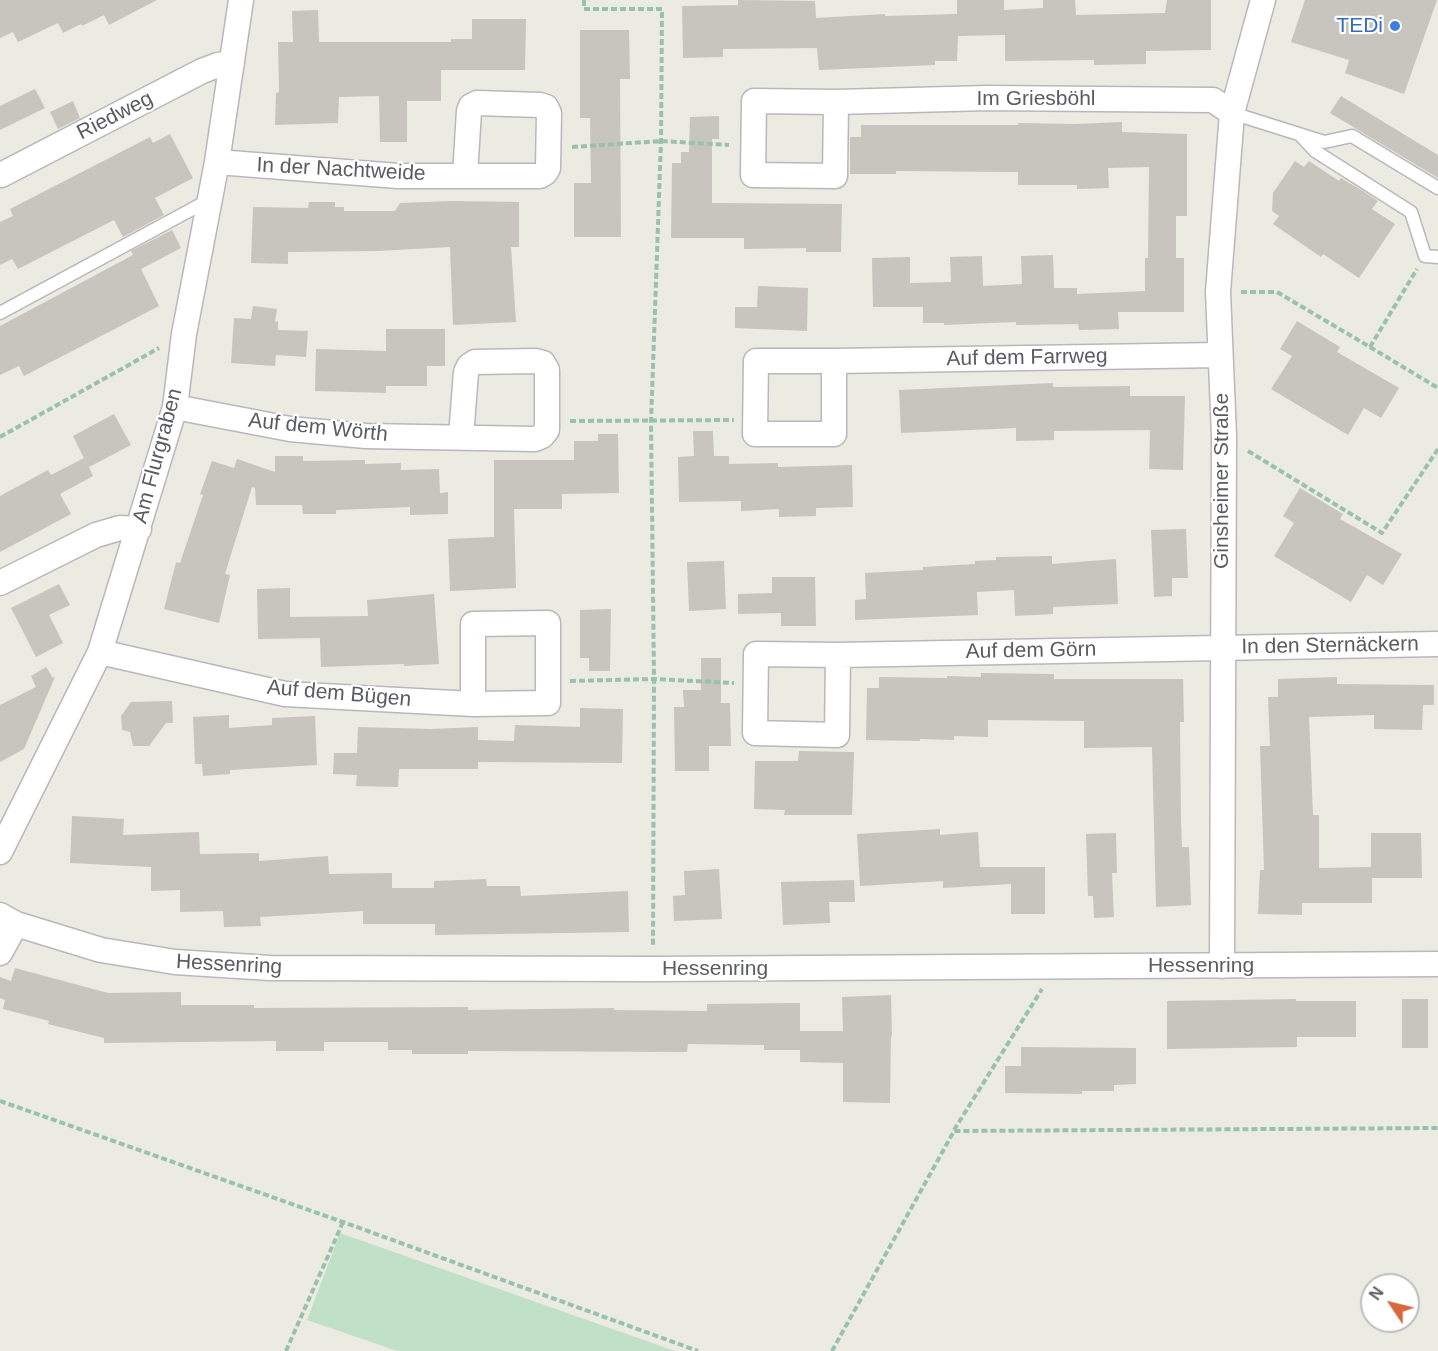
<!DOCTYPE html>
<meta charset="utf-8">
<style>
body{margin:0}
#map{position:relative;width:1438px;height:1351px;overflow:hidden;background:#ebebe2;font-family:Arial,sans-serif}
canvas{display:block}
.north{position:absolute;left:1360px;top:1273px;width:60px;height:60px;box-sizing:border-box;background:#fff;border:2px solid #bdbec0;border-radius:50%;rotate:305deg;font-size:16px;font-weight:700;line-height:24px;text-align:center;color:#5a5c61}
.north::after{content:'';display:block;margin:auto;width:21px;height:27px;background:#d7683c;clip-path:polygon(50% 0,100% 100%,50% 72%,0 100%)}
</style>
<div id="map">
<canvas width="1438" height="1351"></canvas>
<div class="north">N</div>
</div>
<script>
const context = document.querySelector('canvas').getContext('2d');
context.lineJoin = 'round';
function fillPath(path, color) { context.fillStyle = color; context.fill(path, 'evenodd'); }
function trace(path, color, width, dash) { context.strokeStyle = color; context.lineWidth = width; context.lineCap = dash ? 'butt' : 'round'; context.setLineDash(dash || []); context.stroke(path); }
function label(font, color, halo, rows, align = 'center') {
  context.font = font + ' Arial,sans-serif'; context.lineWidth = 4.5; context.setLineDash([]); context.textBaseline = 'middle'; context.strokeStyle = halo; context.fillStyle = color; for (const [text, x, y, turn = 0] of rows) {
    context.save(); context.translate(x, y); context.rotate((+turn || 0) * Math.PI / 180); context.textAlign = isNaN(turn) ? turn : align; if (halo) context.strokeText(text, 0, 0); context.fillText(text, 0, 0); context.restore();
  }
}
fillPath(new Path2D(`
 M 340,1233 L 675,1351 L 397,1351 L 307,1320 Z`), '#c0e1c7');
fillPath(new Path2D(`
 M 0,0 L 157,0 L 109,25 L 104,15 L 82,26 L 81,24 L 63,33 L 58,23 L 18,42 L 13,32 L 0,38 Z
 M 738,0 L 815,1 L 816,18 L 885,14 L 885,16 L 957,14 L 957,0 L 1004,0 L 1004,10 L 1043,8 L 1043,0 L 1075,0 L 1076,15 L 1165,13 L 1167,0 L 1211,0 L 1211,50 L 1146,51 L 1146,64 L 1094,65 L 1094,60 L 1005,61 L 1005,35 L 958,36 L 957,61 L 935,61 L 935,65 L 819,70 L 817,48 L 723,49 L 723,57 L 683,58 L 682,6 L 738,5 Z
 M 1305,0 L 1437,0 L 1404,94 L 1345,73 L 1349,60 L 1291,42 Z
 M 318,10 L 319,42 L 451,42 L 451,39 L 472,39 L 472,19 L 526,19 L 525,70 L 441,70 L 441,101 L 407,101 L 407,142 L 380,142 L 379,96 L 339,97 L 338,123 L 275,125 L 276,93 L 279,92 L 278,42 L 293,42 L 292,11 Z
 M 580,30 L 629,30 L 630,79 L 620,79 L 621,237 L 574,237 L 574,183 L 591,183 L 590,118 L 580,118 Z
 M 35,89 L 45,108 L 0,130 L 0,106 Z
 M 1341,96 L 1438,155 L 1438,178 L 1330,113 Z
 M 73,101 L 80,118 L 58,129 L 50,112 Z
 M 719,116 L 719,139 L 712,139 L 712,203 L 842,204 L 841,252 L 806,252 L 806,248 L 744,249 L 744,238 L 671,238 L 672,163 L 681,163 L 681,152 L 689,152 L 690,117 Z
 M 1122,122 L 1122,132 L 1187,134 L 1187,216 L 1176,216 L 1176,258 L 1184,258 L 1184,312 L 1118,312 L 1119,329 L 1079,330 L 1078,324 L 1016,325 L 1016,322 L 944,325 L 944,323 L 923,323 L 923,307 L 873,307 L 872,258 L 910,257 L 910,283 L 951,282 L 950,257 L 982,256 L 983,286 L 1022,284 L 1021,256 L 1053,255 L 1054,288 L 1077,288 L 1077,294 L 1145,291 L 1145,258 L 1148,258 L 1149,167 L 1108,168 L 1109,188 L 1077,189 L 1077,185 L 1018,185 L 1018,172 L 1007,172 L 896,171 L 896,174 L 850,174 L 850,137 L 861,137 L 861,125 L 1018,125 L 1018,123 L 1075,124 Z
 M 170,134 L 193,178 L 155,198 L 164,215 L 123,237 L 114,220 L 18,269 L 12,259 L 0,265 L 0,222 L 13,216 L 10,209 L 150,137 L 153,143 Z
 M 1295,161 L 1304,167 L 1309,161 L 1339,181 L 1341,178 L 1363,191 L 1378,201 L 1372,209 L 1395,224 L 1359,278 L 1323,254 L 1321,257 L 1273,224 L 1279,216 L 1272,211 L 1273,193 Z
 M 452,201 L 519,202 L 519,247 L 511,247 L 516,322 L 453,325 L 450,247 L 378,251 L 288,252 L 288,264 L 251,263 L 253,207 L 308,208 L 309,202 L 335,202 L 335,207 L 344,207 L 344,211 L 395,211 L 400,203 Z
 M 172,230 L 181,248 L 141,269 L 159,306 L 24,376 L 19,366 L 0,375 L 0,326 L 133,255 L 131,251 Z
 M 758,286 L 808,288 L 807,331 L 735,328 L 735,307 L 757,307 Z
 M 253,306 L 277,309 L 275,322 L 278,321 L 278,330 L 308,331 L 306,357 L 276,355 L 275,366 L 231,363 L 234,318 L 251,319 Z
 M 1297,321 L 1340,347 L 1337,352 L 1399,388 L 1381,418 L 1364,408 L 1348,435 L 1271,389 L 1292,356 L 1280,349 Z
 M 386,329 L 445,329 L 445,366 L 427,366 L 427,386 L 386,386 L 386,393 L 315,391 L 316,349 L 386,351 Z
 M 1053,383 L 1053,387 L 1130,386 L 1130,396 L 1185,396 L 1183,470 L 1149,469 L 1150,430 L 1054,431 L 1054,440 L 1016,441 L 1016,428 L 901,433 L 899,390 Z
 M 114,414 L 131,445 L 89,467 L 86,461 L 93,476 L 60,494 L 71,514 L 0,552 L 0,496 L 48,470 L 51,475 L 84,458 L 73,436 Z
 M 693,431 L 713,431 L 714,456 L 729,456 L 729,464 L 778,463 L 778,467 L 852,465 L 853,507 L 816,508 L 816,516 L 779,517 L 779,509 L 741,511 L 741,501 L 679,502 L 678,457 L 694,456 Z
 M 598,434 L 618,434 L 619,493 L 562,494 L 562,509 L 514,509 L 516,588 L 450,591 L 448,539 L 494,537 L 494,460 L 574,460 L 574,441 L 598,441 Z
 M 275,456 L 303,456 L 303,461 L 365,460 L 365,464 L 401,463 L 401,470 L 439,469 L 440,493 L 448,492 L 448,514 L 410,515 L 410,507 L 336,510 L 336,514 L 303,514 L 302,505 L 256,505 L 255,488 L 252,487 L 225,574 L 230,575 L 219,623 L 164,609 L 176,562 L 180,563 L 203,495 L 200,494 L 212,461 L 234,468 L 237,459 L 275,472 Z
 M 1300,488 L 1343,514 L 1340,519 L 1402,554 L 1383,585 L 1367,575 L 1351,602 L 1274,556 L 1294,523 L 1283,516 Z
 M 1186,529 L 1188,578 L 1172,578 L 1172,596 L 1154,597 L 1151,530 Z
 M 1052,556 L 1052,564 L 1116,559 L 1118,604 L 1053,607 L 1053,614 L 1015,616 L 1014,590 L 977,592 L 978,615 L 855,620 L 855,600 L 866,599 L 865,573 L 923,570 L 923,567 L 975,564 L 975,561 L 996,560 L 996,557 Z
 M 724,561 L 726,609 L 689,611 L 687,562 Z
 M 772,577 L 815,577 L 816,626 L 781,626 L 781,613 L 738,614 L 738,594 L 772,593 Z
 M 59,584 L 70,605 L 49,615 L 63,643 L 36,657 L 11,608 Z
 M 290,588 L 290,617 L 368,616 L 367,600 L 434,594 L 439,664 L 404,666 L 404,664 L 321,667 L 320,638 L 258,639 L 257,589 Z
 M 611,609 L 610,671 L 589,671 L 589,658 L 580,658 L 580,610 Z
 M 701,658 L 721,658 L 721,703 L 730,703 L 731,746 L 709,746 L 709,771 L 675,771 L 674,707 L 684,707 L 683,690 L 701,690 Z
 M 46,667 L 53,678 L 55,677 L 24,749 L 0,762 L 0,705 L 36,687 L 31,676 Z
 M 981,673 L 1054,674 L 1054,679 L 1183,679 L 1184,722 L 1180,722 L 1181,820 L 1182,847 L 1189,847 L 1191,905 L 1156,907 L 1152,747 L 1084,748 L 1084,721 L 988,720 L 988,737 L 954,736 L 954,740 L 920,739 L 920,741 L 866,740 L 867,688 L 879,688 L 879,677 L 947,678 L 947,676 L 981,677 Z
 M 1337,677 L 1337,684 L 1434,685 L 1434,705 L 1423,705 L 1422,730 L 1374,729 L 1374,715 L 1309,717 L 1313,815 L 1319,815 L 1319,868 L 1371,867 L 1371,833 L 1421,833 L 1422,878 L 1372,878 L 1372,903 L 1302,903 L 1302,915 L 1258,914 L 1260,870 L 1264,870 L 1260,746 L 1270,746 L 1268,697 L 1278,697 L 1278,679 Z
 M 172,701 L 173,723 L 166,723 L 149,746 L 133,746 L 130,732 L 122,730 L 121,716 L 131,702 Z
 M 580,708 L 623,709 L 622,763 L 478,762 L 478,769 L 399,769 L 398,787 L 356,786 L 357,775 L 333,774 L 334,753 L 357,753 L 358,727 L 432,729 L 478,727 L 478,740 L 514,741 L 515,725 L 580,727 Z
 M 229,715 L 229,728 L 272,725 L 272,718 L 315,716 L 317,765 L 230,770 L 230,774 L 203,776 L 202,764 L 195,764 L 193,717 Z
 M 799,751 L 854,752 L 852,815 L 784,815 L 785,810 L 754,809 L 755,761 L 798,761 Z
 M 72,816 L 124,819 L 123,835 L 199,832 L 200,854 L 259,853 L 259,861 L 328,856 L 329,874 L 392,873 L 392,888 L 434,888 L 434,881 L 486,879 L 487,886 L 520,886 L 521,896 L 628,891 L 629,932 L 435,935 L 435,924 L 363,924 L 363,911 L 260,917 L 261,926 L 224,927 L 223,911 L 180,912 L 180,890 L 151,891 L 151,867 L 70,863 Z
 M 940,829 L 940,835 L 978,832 L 980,867 L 1045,867 L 1045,914 L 1011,914 L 1011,884 L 943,888 L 943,881 L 860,886 L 857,834 Z
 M 1116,833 L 1117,873 L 1112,873 L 1114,917 L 1094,918 L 1093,896 L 1088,896 L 1086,834 Z
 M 719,869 L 722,919 L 674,921 L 673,896 L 685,895 L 684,871 Z
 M 854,880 L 855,902 L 829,902 L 830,923 L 783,925 L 781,882 Z
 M 15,968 L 108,993 L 181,992 L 181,1005 L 254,1005 L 254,1008 L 468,1007 L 468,1010 L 614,1008 L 614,1010 L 707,1011 L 707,1004 L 800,1003 L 800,1031 L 843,1031 L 842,997 L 891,995 L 892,1036 L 891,1036 L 890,1103 L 843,1102 L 843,1063 L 800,1062 L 800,1050 L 764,1050 L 764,1045 L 688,1044 L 687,1052 L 468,1051 L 468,1054 L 412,1054 L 412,1050 L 388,1050 L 388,1042 L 324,1042 L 324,1051 L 276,1051 L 276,1041 L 104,1043 L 104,1038 L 48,1024 L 49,1021 L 3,1009 L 5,1000 L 0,998 L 0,977 L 11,981 Z
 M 1296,999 L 1296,1001 L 1356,1001 L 1356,1037 L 1297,1037 L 1297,1047 L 1167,1049 L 1167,1001 Z
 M 1402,999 L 1428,999 L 1428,1048 L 1402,1048 Z
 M 1021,1047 L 1136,1048 L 1136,1084 L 1114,1085 L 1114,1091 L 1082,1091 L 1082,1094 L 1005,1093 L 1005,1066 L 1021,1066 Z`), '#c7c5be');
const service = new Path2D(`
 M 1232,113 L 1324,142 L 1352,136 L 1438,188
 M 1301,136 L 1315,151 L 1411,212 L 1425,256 L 1438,257
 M 0,313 L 209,200`);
const minor = new Path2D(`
 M 836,102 L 835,176 L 753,175 L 754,101 L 836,102 L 988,98 L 1213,100 L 1232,113
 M 217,162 L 398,176 L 540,176 L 545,173 L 548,168 L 549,113 L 546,107 L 540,105 L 477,103 L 471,106 L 469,111 L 465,175
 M 1,175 L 202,71 L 218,65 L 232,63
 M 756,361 L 834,361 L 834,434 L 755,434 Z
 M 834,361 L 1220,355
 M 175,407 L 290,429 L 366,436 L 535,439 L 542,436 L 547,430 L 547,370 L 543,363 L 536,361 L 475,362 L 469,366 L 466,372 L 461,437
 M 0,583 L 96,535 L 120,528 L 139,529
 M 100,652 L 285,694 L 473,704 L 548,703 L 548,623 L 473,624 L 473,704
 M 838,655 L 837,735 L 755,733 L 756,654 L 838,655 L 1438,644
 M 0,852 L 100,652 L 175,407 L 184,334 L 217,162 L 241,0
 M 0,915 L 16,924 L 101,950 L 175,962 L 270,968 L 653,969 L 1438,964
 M 0,953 L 16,924
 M 1222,966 L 1224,436 L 1218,292 L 1232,113 L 1263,0`);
trace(service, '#b7b8bd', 15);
trace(minor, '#b7b8bd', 27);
trace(new Path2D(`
 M 584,0 L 584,9 L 662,9 L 661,141 L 651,422 L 654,679 L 653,945
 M 572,147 L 661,141 L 729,145
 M 1241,292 L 1277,292 L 1370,347 L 1417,269
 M 1370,347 L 1438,388
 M 570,421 L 734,420
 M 0,437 L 159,348
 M 1248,451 L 1382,533 L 1438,449
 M 570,681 L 654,679 L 734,683
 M 0,1101 L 343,1222 L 698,1351
 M 954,1130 L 1042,989
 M 286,1351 L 343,1222
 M 832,1351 L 954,1131 L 1438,1128`), '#9ac1ad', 4, [6, 3]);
trace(service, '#fff', 12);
trace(minor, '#fff', 24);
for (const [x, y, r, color] of [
 [1395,26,6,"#3f7fe0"]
]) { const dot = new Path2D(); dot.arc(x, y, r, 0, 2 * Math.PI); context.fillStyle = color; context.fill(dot); trace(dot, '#fff', 2); }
label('21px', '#366cbe', '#fff', [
 ["TEDi",1383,26]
], 'right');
label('21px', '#5a5c61', '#fff', [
 ["Im Griesböhl",1036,99],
 ["Riedweg",115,116,-27],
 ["In der Nachtweide",341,170,3],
 ["Auf dem Farrweg",1027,358,-1],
 ["Auf dem Wörth",318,428,6],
 ["Am Flurgraben",158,456,-75],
 ["Ginsheimer Straße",1222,481,-90],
 ["In den Sternäckern",1330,646,-1],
 ["Auf dem Görn",1031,651,-1],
 ["Auf dem Bügen",339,694,5],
 ["Hessenring",229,965,3],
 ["Hessenring",1201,966],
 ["Hessenring",715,969]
]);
</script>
